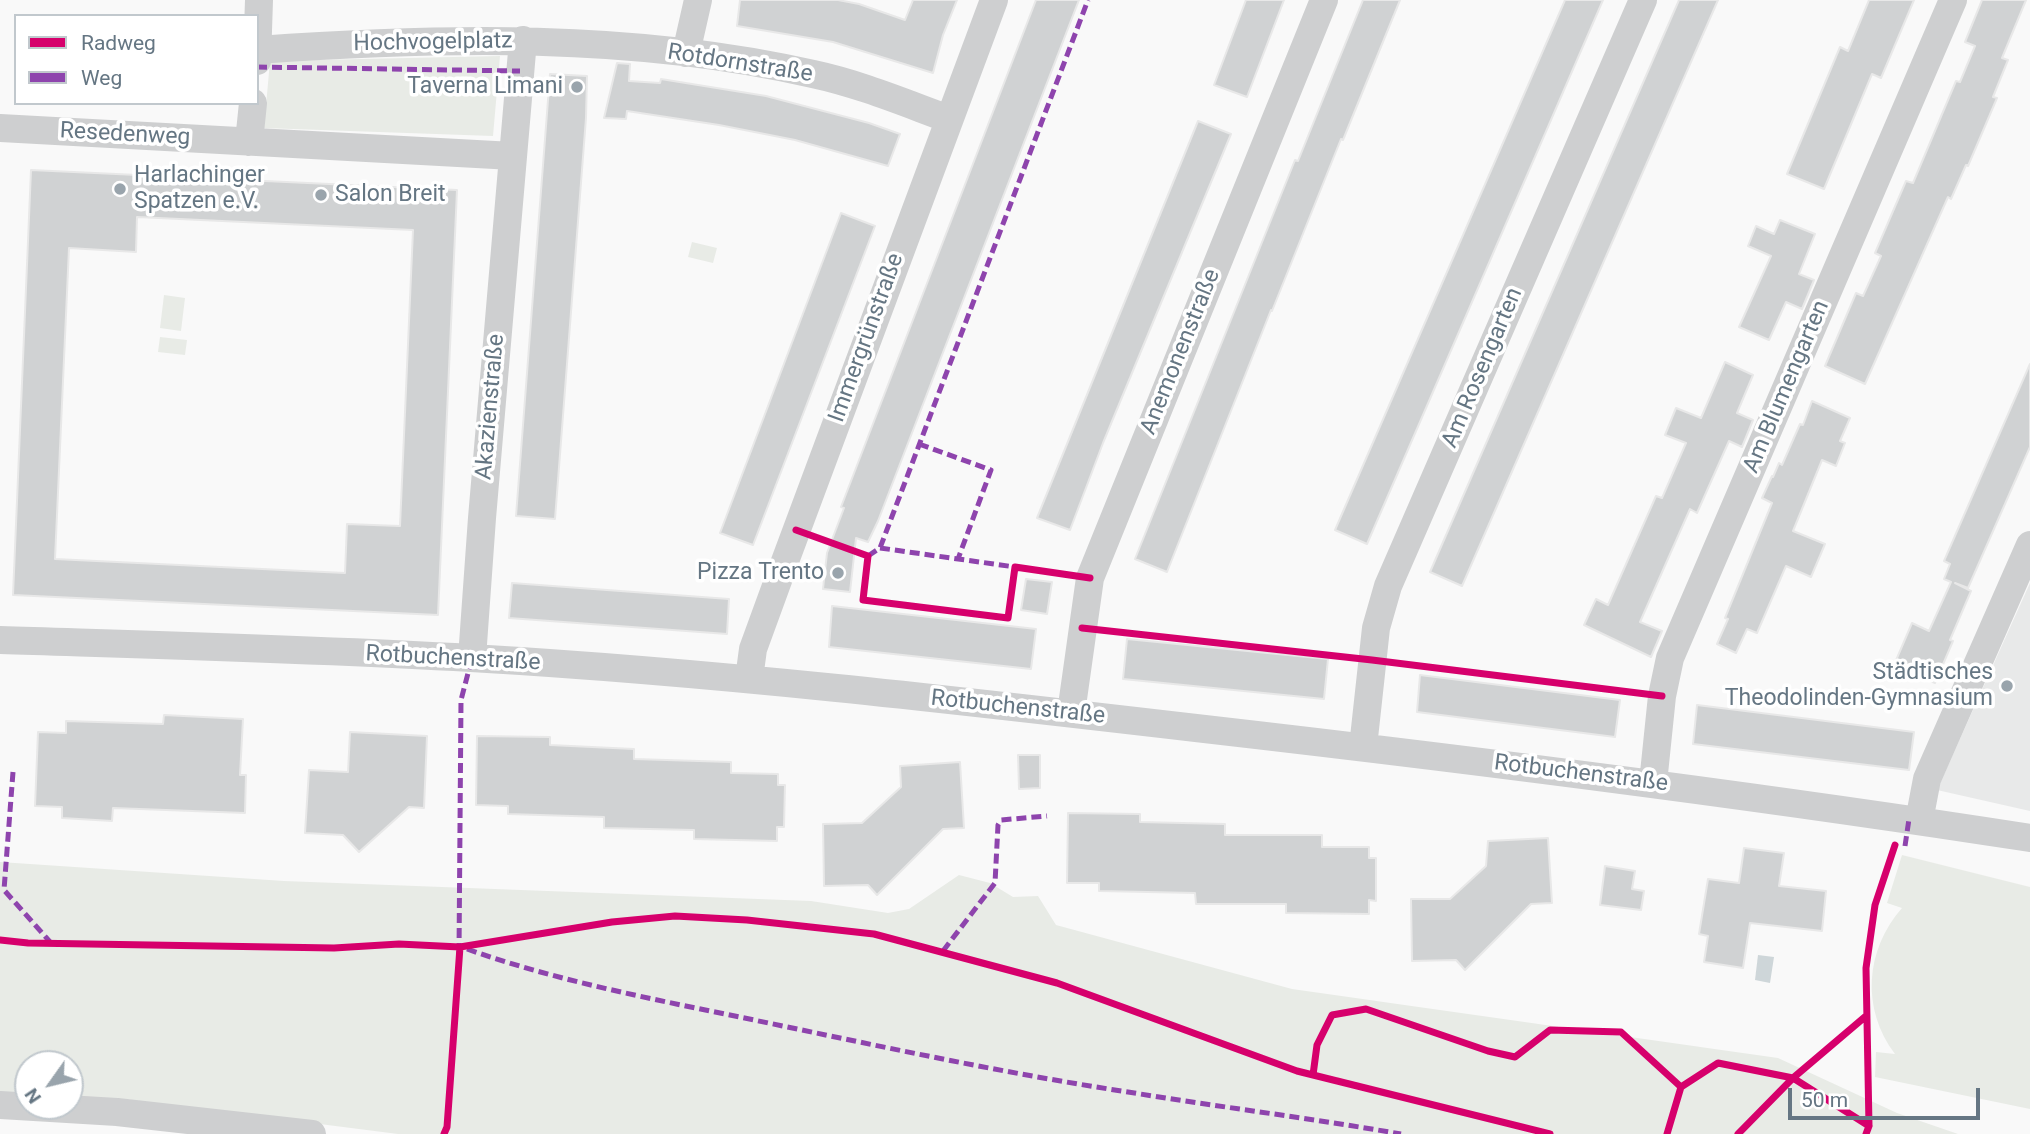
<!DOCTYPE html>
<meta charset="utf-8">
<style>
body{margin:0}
#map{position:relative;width:2030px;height:1134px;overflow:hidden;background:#f9f9f9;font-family:Roboto,sans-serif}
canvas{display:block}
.legend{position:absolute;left:14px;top:14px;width:245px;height:91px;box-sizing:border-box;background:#fff;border:2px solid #c1c8cd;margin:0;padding:9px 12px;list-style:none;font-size:21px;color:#657683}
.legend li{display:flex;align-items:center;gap:14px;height:35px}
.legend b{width:35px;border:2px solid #c1c8cd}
.north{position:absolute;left:14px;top:1050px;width:70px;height:70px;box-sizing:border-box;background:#fff;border:2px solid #c1c8cd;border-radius:50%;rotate:236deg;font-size:19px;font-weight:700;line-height:28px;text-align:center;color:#657683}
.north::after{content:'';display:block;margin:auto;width:24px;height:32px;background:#99a4ac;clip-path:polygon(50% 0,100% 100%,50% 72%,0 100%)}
.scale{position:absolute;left:1788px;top:1088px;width:192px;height:32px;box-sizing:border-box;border:4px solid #657683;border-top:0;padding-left:9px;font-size:21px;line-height:24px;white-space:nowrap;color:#657683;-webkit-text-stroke:5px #fff;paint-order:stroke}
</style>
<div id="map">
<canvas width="2030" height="1134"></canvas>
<ul class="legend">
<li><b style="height:9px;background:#d6006c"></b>Radweg</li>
<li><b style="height:9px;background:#8e44ad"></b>Weg</li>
</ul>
<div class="north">N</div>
<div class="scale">50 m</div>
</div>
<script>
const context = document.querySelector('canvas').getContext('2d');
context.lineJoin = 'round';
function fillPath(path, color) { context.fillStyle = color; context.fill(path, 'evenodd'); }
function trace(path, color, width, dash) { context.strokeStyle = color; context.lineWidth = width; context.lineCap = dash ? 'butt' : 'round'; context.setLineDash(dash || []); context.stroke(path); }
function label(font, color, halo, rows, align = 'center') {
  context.font = font + ' Roboto,sans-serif'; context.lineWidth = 7; context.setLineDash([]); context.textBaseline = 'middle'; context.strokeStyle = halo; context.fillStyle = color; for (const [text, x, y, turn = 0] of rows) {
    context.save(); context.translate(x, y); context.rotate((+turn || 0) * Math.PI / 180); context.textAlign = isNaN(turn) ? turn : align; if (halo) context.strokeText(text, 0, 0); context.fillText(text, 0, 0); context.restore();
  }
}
fillPath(new Path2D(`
 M 2030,583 L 2030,811 L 1937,790 Z`), '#e8e9e9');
fillPath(new Path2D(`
 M 500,56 L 493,136 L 264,128 L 270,61 Z
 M 692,242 L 717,248 L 713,263 L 688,257 Z
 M 164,295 L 185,298 L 181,331 L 160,328 Z
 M 160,337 L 187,340 L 185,355 L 158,352 Z
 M 1902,855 L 2030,887 L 2030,1109 L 1875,1077 L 1876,1052 L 1895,1054 C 1861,1009 1865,950 1902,908 L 1887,903 Z
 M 0,862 L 284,881 L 811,901 L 888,913 L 909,909 L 959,875 L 990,883 L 1013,897 L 1038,896 L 1056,925 L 1292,989 L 1778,1058 L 1897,1113 L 1958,1134 L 398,1134 L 124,1099 L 70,1096 L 70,1064 L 28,1064 L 28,1094 L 0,1093 Z`), '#e8ebe6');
fillPath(new Path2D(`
 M 1758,955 L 1774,957 L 1770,983 L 1755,980 Z`), '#ced6d9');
const building = new Path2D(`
 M 740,0 L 838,0 L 859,4 L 905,20 L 913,0 L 957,0 L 943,35 L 933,73 L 833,42 L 737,26 Z
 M 1036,0 L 1079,0 L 878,521 L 868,542 L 856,538 L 850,592 L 823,589 L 827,553 L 844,508 L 841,507 Z
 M 1246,0 L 1284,0 L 1247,97 L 1214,85 Z
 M 1363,0 L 1400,0 L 1343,140 L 1341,139 L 1272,311 L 1271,310 L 1167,572 L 1135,559 L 1295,160 L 1298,161 Z
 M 1565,0 L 1603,0 L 1367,544 L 1335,530 Z
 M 1679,0 L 1718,0 L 1462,586 L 1430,572 Z
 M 1869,0 L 1914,0 L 1881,78 L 1872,74 L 1824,189 L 1787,174 L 1840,47 L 1848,51 Z
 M 1982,0 L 2026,0 L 2002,58 L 2008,60 L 1993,97 L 1997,98 L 1968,166 L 1966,165 L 1951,199 L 1948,197 L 1865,384 L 1825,366 L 1856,293 L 1863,296 L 1881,256 L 1875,253 L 1906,181 L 1913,183 L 1956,81 L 1960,82 L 1975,46 L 1965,42 Z
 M 617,63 L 630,64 L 629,81 L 660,83 L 661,79 L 766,96 L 869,123 L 900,134 L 888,166 L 795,140 L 719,125 L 627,111 L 626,119 L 604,118 Z
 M 550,74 L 587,76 L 586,118 L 555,519 L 516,516 Z
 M 1198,121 L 1231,134 L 1103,443 L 1070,530 L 1037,518 Z
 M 31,170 L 457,190 L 438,615 L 13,595 ZM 137,217 L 413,230 L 400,526 L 347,524 L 345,573 L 55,559 L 69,248 L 136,252 Z
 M 841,213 L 875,226 L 753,545 L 720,533 Z
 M 1780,220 L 1815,234 L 1799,274 L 1814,280 L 1802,309 L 1786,302 L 1769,340 L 1739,327 L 1771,256 L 1748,246 L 1756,226 L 1774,234 Z
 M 1725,362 L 1753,375 L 1737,413 L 1753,420 L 1742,447 L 1729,441 L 1697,513 L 1690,509 L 1640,622 L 1662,631 L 1651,657 L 1584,625 L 1596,599 L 1608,605 L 1656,496 L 1662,498 L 1686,443 L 1665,435 L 1676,408 L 1701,418 Z
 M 2030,364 L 2030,447 L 1968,588 L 1955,583 L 1971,591 L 1950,640 L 1953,641 L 1935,683 L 1894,665 L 1912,623 L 1929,631 L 1951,582 L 1944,579 L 1950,564 L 1944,561 Z
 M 1812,401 L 1850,418 L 1840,441 L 1845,443 L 1836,466 L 1822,460 L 1793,531 L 1825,544 L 1811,577 L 1786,566 L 1757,633 L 1747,629 L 1736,653 L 1717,644 L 1728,619 L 1725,618 L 1772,503 L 1762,498 L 1772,476 L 1773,477 L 1779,463 L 1782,465 L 1800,424 L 1803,425 Z
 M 1026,579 L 1052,582 L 1047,614 L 1021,610 Z
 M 512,583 L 729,599 L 727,634 L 509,618 Z
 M 832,606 L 1036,629 L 1031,669 L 829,647 Z
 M 1127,639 L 1328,659 L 1324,699 L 1123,679 Z
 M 1420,675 L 1620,700 L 1615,737 L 1417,712 Z
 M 1697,705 L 1914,732 L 1909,770 L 1693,744 Z
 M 164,715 L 243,719 L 240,775 L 246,775 L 245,813 L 113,808 L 112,821 L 62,818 L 62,807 L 35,806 L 38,732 L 66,733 L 66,721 L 163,724 Z
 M 350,732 L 427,736 L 424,808 L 409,807 L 359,852 L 343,835 L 305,833 L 309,770 L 348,772 Z
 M 477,736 L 550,737 L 550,745 L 634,749 L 634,759 L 731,762 L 731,773 L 778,774 L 778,785 L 785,785 L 784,827 L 777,827 L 777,841 L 694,839 L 694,830 L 604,828 L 604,817 L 508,814 L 508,806 L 476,805 Z
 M 1018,755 L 1040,755 L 1040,788 L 1019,789 Z
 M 960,762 L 964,828 L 943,829 L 877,895 L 868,885 L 824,886 L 823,824 L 862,823 L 901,787 L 900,766 Z
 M 1068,813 L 1140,814 L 1140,822 L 1225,824 L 1225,835 L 1322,835 L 1322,847 L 1369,847 L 1369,858 L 1376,858 L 1376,901 L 1369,900 L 1369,914 L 1286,913 L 1286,904 L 1196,904 L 1195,893 L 1099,891 L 1099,883 L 1067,883 Z
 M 1548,838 L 1552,903 L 1531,904 L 1465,970 L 1456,960 L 1412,961 L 1411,899 L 1450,899 L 1486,866 L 1488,841 Z
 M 1744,848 L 1784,853 L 1779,886 L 1826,891 L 1822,931 L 1750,923 L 1743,968 L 1704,962 L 1708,936 L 1699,934 L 1708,879 L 1739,883 Z
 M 1605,866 L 1635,871 L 1632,889 L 1644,891 L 1641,910 L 1600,905 Z`);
fillPath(building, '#d0d2d3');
trace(building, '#e8e8e8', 2);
trace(new Path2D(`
 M 258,50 C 443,37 632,33 813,74 C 860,84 905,103 949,119
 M 686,53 L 698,0
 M 257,61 L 259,0
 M 0,128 L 513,156
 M 249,142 L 253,103
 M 0,640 C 157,645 315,649 471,658 C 714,672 955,700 1196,728 C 1475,760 1753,795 2030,838
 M 472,658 L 482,518 L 523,40
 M 749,679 L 753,649 L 784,564 L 994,0
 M 1071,713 L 1090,578 L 1324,0
 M 1363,747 L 1376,628 L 1388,586 L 1643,0
 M 1653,783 L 1662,696 L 1670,658 L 1953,0
 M 1919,821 L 1927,779 L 2030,545
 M 0,1105 L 117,1112 L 312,1134`), '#cecfd0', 28);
trace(new Path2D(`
 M 257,67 L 520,71
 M 919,444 L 991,470 L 958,559
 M 880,548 L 1015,567
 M 868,556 L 880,548 L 1088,0
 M 13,772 L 4,890 L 51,943
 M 1905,846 L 1909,819
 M 467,949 C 560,982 658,1000 754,1020 C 879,1046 1003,1073 1128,1092 C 1219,1107 1310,1118 1401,1134
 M 943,951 L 995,883 L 998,825 L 1001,820 L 1047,816
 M 459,953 L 461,700 L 472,658`), '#8e44ad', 5, [10, 5]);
trace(new Path2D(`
 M 796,530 L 868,556 L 863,600 L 1008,618 L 1015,567 L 1090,578
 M 1082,628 L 1372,660 L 1662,696
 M 0,940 L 28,943 L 334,948 L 399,944 L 460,947 L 612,922 L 675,916 L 747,920 L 874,934 L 1057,983 L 1297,1071 L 1550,1134
 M 1313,1075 L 1317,1045 L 1332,1015 L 1366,1009 L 1488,1051 L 1515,1057 L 1550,1030 L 1621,1032 L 1681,1087
 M 444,1134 L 447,1127 L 460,947
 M 1667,1134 L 1681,1087 L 1718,1063 L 1793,1078 L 1869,1126
 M 1738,1134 L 1793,1078 L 1866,1016
 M 1866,1134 L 1869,1126 L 1866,968 L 1875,905 L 1895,845`), '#d6006c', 7);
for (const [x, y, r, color] of [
 [577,87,7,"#99a4ac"],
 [120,189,7,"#99a4ac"],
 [321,195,7,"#99a4ac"],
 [838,573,7,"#99a4ac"],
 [2007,686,7,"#99a4ac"]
]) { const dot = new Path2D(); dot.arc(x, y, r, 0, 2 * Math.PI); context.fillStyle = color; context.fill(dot); trace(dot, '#fff', 2.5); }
label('23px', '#657683', '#fff', [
 ["Hochvogelplatz",433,43,-1],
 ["Rotdornstraße",740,64,9],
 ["Resedenweg",125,135,3],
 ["Immergrünstraße",867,338,-70],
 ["Anemonenstraße",1181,352,-68],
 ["Am Rosengarten",1483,368,-67],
 ["Am Blumengarten",1787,387,-67],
 ["Akazienstraße",491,407,-85],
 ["Rotbuchenstraße",453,659,3],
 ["Rotbuchenstraße",1018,708,6],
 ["Rotbuchenstraße",1581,774,7]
]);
label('23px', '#657683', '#fff', [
 ["Taverna Limani",563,87],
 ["Harlachinger",134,176,"left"],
 ["Spatzen e.V.",134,202,"left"],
 ["Salon Breit",335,195,"left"],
 ["Pizza Trento",824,573],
 ["Städtisches",1993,673],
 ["Theodolinden-Gymnasium",1993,699]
], 'right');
</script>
